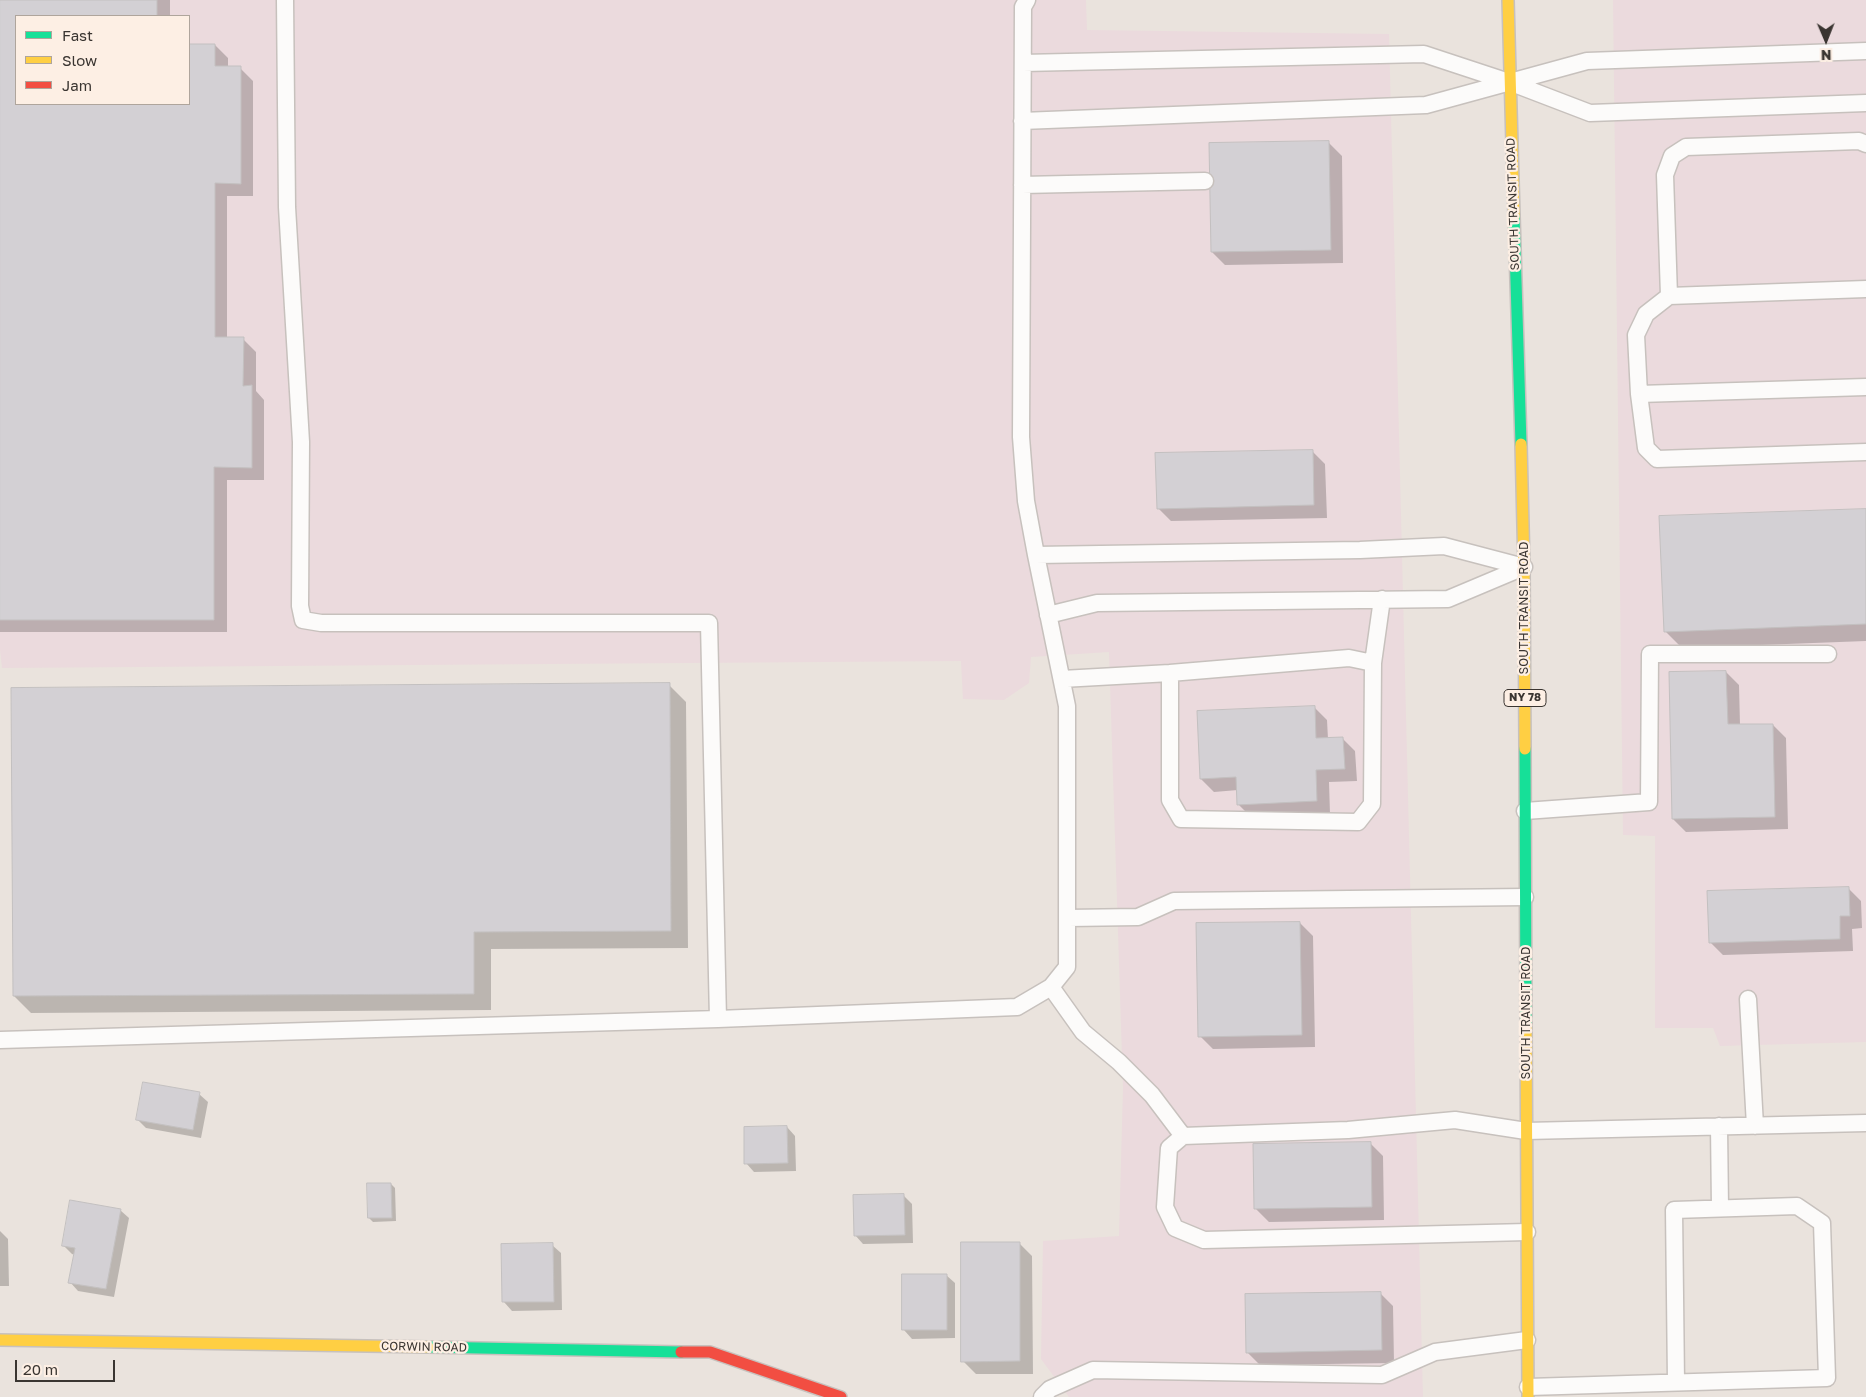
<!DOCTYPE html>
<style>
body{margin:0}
#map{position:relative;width:1866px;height:1397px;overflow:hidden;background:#eae3dd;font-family:"Golos Text",sans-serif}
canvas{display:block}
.legend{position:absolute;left:15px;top:15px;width:175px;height:90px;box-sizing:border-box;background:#fdefe4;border:1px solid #afa59c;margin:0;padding:6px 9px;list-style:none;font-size:15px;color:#3a3531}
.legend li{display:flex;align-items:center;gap:10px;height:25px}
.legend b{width:25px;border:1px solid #afa59c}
.north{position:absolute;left:1801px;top:15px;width:50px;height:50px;-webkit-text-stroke:4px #fdefe4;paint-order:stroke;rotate:179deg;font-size:14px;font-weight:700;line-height:20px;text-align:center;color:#3a3531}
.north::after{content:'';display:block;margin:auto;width:18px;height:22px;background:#3a3531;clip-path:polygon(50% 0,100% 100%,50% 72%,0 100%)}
.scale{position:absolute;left:15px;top:1360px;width:100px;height:22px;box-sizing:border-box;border:2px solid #3a3531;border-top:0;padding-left:6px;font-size:15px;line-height:18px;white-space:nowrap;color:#3a3531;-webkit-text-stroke:4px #fdefe4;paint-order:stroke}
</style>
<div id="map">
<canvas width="1866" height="1397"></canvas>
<ul class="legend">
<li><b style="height:6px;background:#16e098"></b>Fast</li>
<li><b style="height:6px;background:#ffcf43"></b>Slow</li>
<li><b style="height:6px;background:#f24e42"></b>Jam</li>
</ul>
<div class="north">N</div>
<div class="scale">20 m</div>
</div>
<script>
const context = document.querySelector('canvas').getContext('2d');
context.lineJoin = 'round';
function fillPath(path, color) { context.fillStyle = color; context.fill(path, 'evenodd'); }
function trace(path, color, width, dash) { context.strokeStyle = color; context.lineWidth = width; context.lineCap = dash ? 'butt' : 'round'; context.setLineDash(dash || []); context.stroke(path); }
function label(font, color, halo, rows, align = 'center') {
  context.font = font + ' "Golos Text",sans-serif'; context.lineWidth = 4.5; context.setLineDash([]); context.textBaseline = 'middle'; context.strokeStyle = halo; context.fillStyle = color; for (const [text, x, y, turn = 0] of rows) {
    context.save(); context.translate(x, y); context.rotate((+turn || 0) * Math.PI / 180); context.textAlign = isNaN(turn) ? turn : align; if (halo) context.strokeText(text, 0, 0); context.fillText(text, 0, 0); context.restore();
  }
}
fillPath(new Path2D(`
 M 0,0 L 1086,0 L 1087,30 L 1389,34 L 1423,1397 L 1069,1397 L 1041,1359 L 1043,1241 L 1119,1236 L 1123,1088 L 1109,652 L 1031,657 L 1029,683 L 1004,700 L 963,699 L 961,661 L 2,668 L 0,650 ZM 16,16 L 189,16 L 189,104 L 16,104 Z
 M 1613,0 L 1866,0 L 1866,1042 L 1720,1046 L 1713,1028 L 1655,1028 L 1655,836 L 1623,835 Z`), '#ebdadd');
fillPath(new Path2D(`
 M 0,0 L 170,0 L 170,16 L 16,16 L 16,104 L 189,104 L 189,45 L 215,45 L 228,58 L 228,68 L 240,68 L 253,81 L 253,196 L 227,196 L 227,339 L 243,339 L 256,352 L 256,391 L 264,400 L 264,480 L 227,480 L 227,632 L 0,632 Z
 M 1329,143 L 1342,156 L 1343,263 L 1225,265 L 1212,252 Z
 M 1312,451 L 1325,464 L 1327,518 L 1171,521 L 1158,508 Z
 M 1866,510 L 1866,641 L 1682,648 L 1665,631 Z
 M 1726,672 L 1739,685 L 1740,725 L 1773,725 L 1786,738 L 1788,829 L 1686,832 L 1673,819 Z
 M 669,685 L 686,702 L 688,948 L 491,949 L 491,1010 L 31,1013 L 14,996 Z
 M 1314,707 L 1327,720 L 1328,739 L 1342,738 L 1355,751 L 1357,781 L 1329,782 L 1330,814 L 1252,818 L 1239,805 L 1238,790 L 1214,792 L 1201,779 Z
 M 1848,888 L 1861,901 L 1862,928 L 1852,929 L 1853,951 L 1723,955 L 1710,942 Z
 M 1300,923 L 1313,936 L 1315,1047 L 1213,1049 L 1200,1036 Z
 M 199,1094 L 208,1102 L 201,1138 L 146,1128 L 137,1119 Z
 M 787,1127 L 795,1136 L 796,1171 L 754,1172 L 746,1163 Z
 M 1370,1143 L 1383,1156 L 1384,1220 L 1269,1222 L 1256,1209 Z
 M 391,1184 L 395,1188 L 396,1221 L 373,1222 L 369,1218 Z
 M 904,1196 L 912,1204 L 913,1243 L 863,1244 L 855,1235 Z
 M 120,1210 L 129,1218 L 114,1297 L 78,1291 L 70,1282 L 75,1255 L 72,1254 L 63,1245 Z
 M 0,1231 L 8,1239 L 9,1286 L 0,1286 Z
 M 1019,1243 L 1032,1256 L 1033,1374 L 976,1374 L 963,1361 Z
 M 552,1245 L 561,1253 L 562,1310 L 512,1311 L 504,1302 Z
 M 946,1275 L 955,1283 L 955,1338 L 912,1339 L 904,1330 Z
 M 1380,1293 L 1393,1306 L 1394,1363 L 1260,1365 L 1247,1352 Z`), '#0003');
const building = new Path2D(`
 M 0,0 L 157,0 L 157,16 L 16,16 L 16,104 L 189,104 L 189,44 L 215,44 L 215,66 L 241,66 L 241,184 L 215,183 L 215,337 L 244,337 L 243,386 L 252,385 L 252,468 L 214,467 L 214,620 L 0,620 Z
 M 1329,141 L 1331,250 L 1211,252 L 1209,143 Z
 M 1313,450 L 1314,505 L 1157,509 L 1155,453 Z
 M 1866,509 L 1866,624 L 1664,632 L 1659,516 Z
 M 1726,671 L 1728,724 L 1773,724 L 1775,817 L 1672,819 L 1669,672 Z
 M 670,683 L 671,931 L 474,932 L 474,994 L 13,996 L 11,688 Z
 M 1315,706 L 1316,738 L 1343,737 L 1345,769 L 1316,770 L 1317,801 L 1237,805 L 1236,777 L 1200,779 L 1197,711 Z
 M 1849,887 L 1850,916 L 1840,916 L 1840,939 L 1709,943 L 1707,891 Z
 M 1300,922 L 1302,1035 L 1198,1037 L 1196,923 Z
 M 143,1082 L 200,1092 L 193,1130 L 136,1120 Z
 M 787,1126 L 788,1163 L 744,1164 L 744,1127 Z
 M 1371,1142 L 1372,1207 L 1254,1209 L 1253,1144 Z
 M 367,1183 L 391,1183 L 392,1218 L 368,1218 Z
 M 904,1194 L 905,1235 L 854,1236 L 853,1195 Z
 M 70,1200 L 121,1209 L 106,1289 L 68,1283 L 75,1248 L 62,1246 Z
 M 961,1242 L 1020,1242 L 1020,1361 L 961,1362 Z
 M 553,1243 L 554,1302 L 502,1302 L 501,1244 Z
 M 902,1274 L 947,1274 L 947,1330 L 902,1330 Z
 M 1381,1292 L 1382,1350 L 1246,1353 L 1245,1294 Z`);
fillPath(building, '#d3d0d4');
trace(building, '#c3c0c0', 1);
const lane = new Path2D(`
 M 285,0 L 287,207 L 301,442 L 300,606 L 303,620 L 321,623 L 709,623 L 718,1019
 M 1023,63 L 1424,54 L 1509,82 L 1590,113 L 1866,103
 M 1022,121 L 1426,105 L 1587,61 L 1866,51
 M 1022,185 L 1205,181
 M 1669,296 L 1866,289
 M 1866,387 L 1639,394 L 1646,448 L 1657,459 L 1866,452
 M 1639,394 L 1636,335 L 1646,314 L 1669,296 L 1665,175 L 1672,156 L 1686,147 L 1859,141 L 1866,144
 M 1036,555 L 1360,550 L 1444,546 L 1524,567
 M 1048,615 L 1097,603 L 1448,599 L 1524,567
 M 1373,663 L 1382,599
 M 1062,679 L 1170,673 L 1170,800 L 1181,819 L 1358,822 L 1372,804 L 1373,663 L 1349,658 L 1170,673
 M 1525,811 L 1649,802 L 1650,654 L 1828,654
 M 1068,918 L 1138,917 L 1174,901 L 1525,897
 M 1051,987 L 1083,1032 L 1119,1062 L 1152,1095 L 1183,1136
 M 1748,999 L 1755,1126
 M 0,1040 L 718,1019 L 1017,1007 L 1051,987 L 1067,967 L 1067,706 L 1036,555 L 1026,501 L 1021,437 L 1023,7 L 1027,0
 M 1719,1126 L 1720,1208
 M 1527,1232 L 1204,1240 L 1175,1228 L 1165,1207 L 1169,1148 L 1183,1136 L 1348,1130 L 1455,1120 L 1526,1131 L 1866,1123
 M 1528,1387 L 1827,1378 L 1822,1223 L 1797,1206 L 1674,1210 L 1676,1382
 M 1042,1397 L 1050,1389 L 1093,1370 L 1382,1375 L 1435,1352 L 1527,1340`);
const fast = new Path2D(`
 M 1514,216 L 1521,444
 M 1525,749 L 1526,1025
 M 428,1347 L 681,1352`);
const slow = new Path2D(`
 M 1508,0 L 1514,216
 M 1521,444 L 1524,567 L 1525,749
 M 1526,1025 L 1528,1397
 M 0,1340 L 428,1347`);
const jam = new Path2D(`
 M 681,1352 L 710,1352 L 841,1397`);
trace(lane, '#c7c1bd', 19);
trace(fast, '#c7c1bd', 14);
trace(slow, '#c7c1bd', 14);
trace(jam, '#c7c1bd', 14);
trace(lane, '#fcfbfa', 16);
trace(fast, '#16e098', 11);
trace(slow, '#ffcf43', 11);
trace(jam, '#f24e42', 11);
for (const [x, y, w] of [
 [1525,698,42]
]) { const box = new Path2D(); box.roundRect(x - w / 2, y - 8.5, w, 17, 4); context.fillStyle = '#fdefe4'; context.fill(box); trace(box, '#3a3531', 1); }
label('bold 11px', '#3a3531', null, [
 ["NY 78",1525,698]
]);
label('12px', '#3a3531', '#fdefe4', [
 ["SOUTH TRANSIT ROAD",1513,204,-92],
 ["SOUTH TRANSIT ROAD",1524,608,-90],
 ["SOUTH TRANSIT ROAD",1526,1013,-90],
 ["CORWIN ROAD",424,1347,1]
]);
</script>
